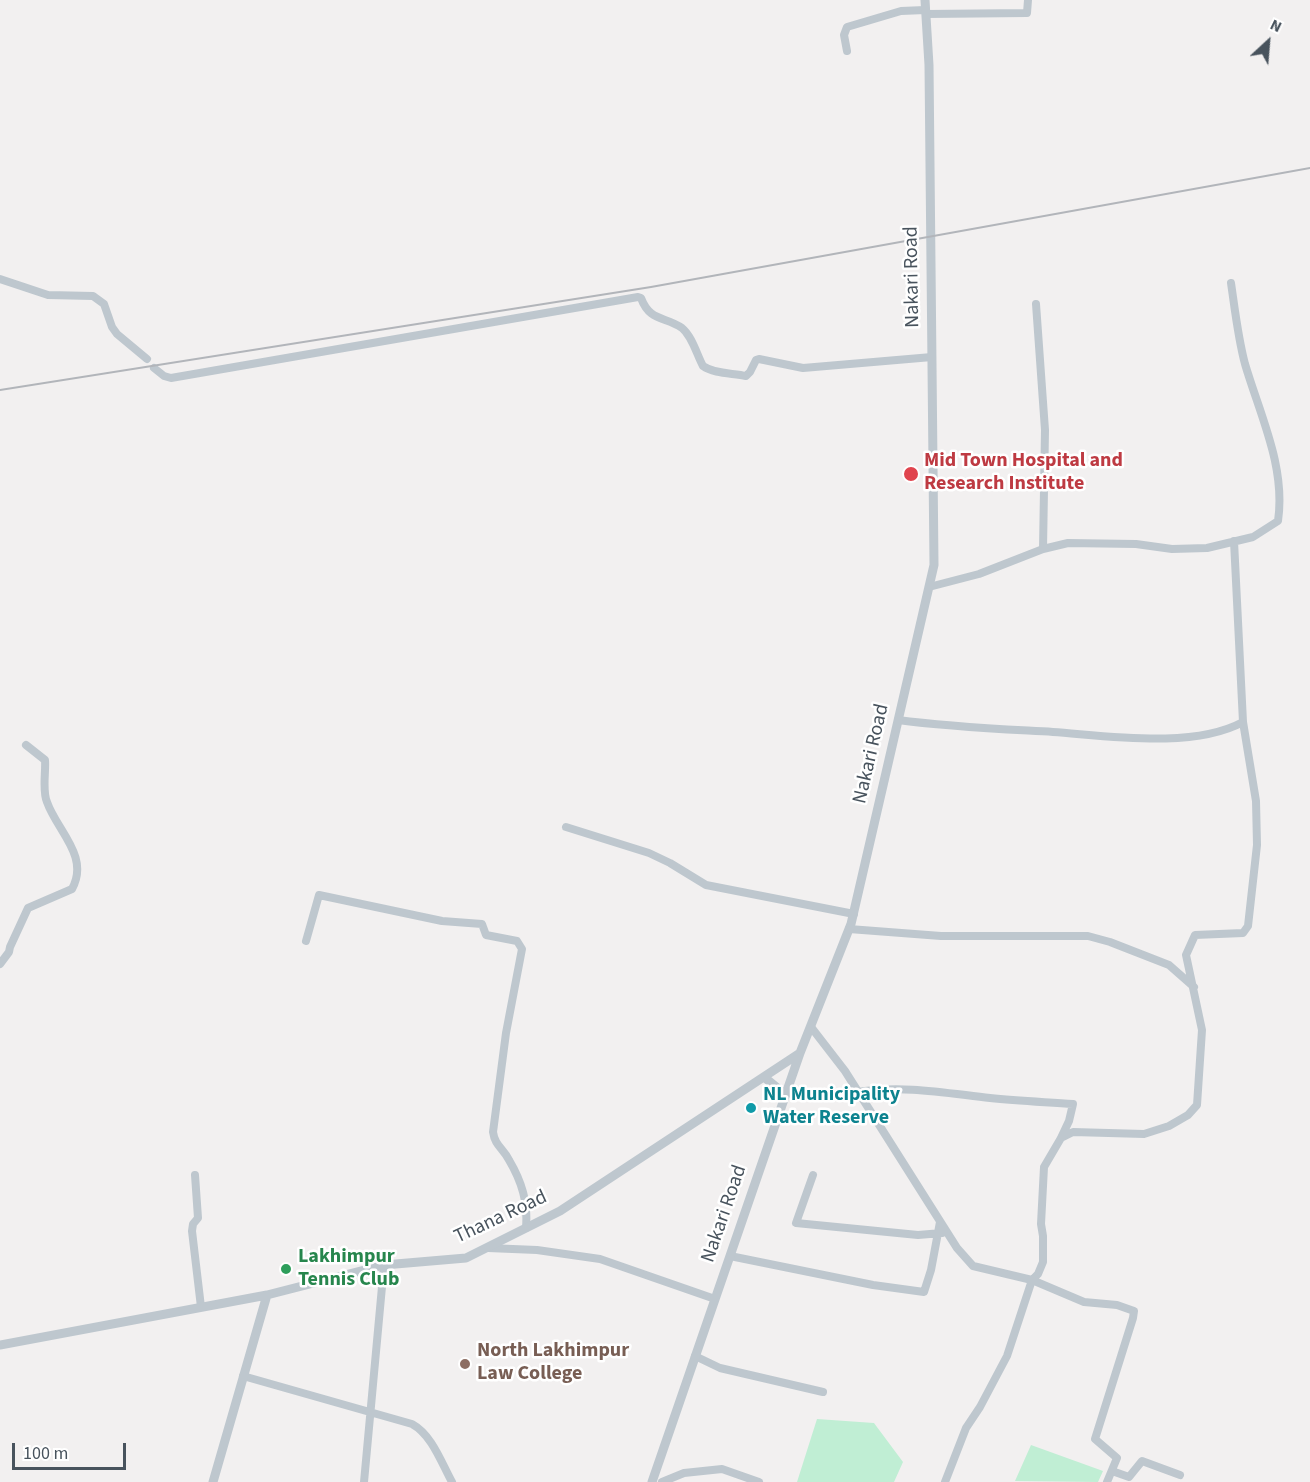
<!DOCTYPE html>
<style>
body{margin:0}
#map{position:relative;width:1310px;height:1482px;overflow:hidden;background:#f2f0f0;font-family:"Source Sans 3",sans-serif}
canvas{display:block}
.north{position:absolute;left:1238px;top:12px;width:60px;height:60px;-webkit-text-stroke:4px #fff;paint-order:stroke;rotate:26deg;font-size:16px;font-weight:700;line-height:24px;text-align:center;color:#48535d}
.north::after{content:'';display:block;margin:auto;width:21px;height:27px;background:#48535d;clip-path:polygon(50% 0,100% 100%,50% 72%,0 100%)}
.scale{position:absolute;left:12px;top:1443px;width:114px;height:27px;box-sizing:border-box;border:3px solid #48535d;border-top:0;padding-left:8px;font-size:18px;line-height:21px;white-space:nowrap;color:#48535d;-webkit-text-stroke:4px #fff;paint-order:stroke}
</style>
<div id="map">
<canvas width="1310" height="1482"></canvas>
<div class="north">N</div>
<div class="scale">100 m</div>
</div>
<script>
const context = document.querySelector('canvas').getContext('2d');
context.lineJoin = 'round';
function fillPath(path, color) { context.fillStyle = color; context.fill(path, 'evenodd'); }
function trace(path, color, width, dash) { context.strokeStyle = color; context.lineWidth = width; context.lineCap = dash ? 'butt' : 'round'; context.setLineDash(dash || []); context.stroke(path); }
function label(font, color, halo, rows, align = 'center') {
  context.font = font + ' "Source Sans 3",sans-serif'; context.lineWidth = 5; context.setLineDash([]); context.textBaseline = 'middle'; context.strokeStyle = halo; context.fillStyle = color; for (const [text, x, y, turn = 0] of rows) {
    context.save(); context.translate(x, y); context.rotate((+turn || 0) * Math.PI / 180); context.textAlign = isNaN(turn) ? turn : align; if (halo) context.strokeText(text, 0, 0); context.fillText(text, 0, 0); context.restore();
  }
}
fillPath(new Path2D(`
 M 817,1419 L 874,1423 L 903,1462 L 894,1482 L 797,1482 Z
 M 1031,1445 L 1103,1471 L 1098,1482 L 1015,1481 Z`), '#c0eed4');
trace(new Path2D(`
 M 926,14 L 1027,13 L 1028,0
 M 847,51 L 844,35 L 847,27 L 901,11 L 925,10
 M 0,279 L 48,295 L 93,296 L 104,304 L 112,327 L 117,334 L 147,359
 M 1036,304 L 1045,430 L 1043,549
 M 154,368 L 164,376 L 171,378 L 638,297 L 641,298 C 650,322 665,316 682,328 C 692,336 697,355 703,366 C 714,374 733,373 746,376 L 750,372 L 756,360 L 759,359 L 803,368 L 932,357
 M 929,587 L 979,574 L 1043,549 L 1068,543 L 1136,544 L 1172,549 L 1207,548 L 1253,537 L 1278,521 C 1286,467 1260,415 1245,364 C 1238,338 1235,310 1231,283
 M 898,720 C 950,727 1001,729 1053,732 C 1109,736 1193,749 1243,722 L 1234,541
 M 566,827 L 649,853 L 670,863 L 706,885 L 854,914
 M 849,929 L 941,936 L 1088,936 L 1110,942 L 1169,965 L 1194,987
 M 306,941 L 319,895 L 442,921 L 482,924 L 486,935 L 517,941 L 522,949 L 506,1033 L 493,1132 C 495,1146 503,1148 509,1160 C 522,1182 528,1202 526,1228
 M 0,964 L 9,952 L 10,947 L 28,908 L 72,889 C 90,856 57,831 47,802 C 42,791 46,772 45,760 L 26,745
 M 811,1027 L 845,1071 L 957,1248 L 973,1266 L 1032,1280 L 1007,1356 L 980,1407 L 966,1428 L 945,1482
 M 858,1092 C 904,1085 945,1093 990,1098 C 1018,1101 1046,1102 1073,1104 L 1069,1121 L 1061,1138 L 1044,1167 L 1041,1224 L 1043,1236 L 1043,1262 L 1038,1274 L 1032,1280 L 1084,1302 L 1117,1305 L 1134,1311 L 1133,1318 L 1095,1439 L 1117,1458 L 1107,1482
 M 1061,1138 L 1073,1132 L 1144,1134 L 1169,1126 L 1188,1115 L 1197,1105 L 1202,1030 L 1186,955 L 1195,935 L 1243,933 L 1248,926 L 1257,845 L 1256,801 L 1243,722
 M 195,1175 L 198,1218 L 193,1224 L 192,1231 L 201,1307
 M 813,1175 L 796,1223 L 918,1235 L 942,1233
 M 488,1248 L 537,1250 L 600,1259 L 715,1299
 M 730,1256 L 873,1285 L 924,1292 L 931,1270 L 940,1222
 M 695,1356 L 720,1368 L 823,1392
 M 243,1376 L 412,1424 C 432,1435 441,1462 452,1482
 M 1112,1471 L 1129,1477 L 1142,1461 L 1180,1475
 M 364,1482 L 384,1265
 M 662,1482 L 684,1473 L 722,1469 L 759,1482`), '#bec7ce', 8);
trace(new Path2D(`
 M 764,1077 L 786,1095
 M 0,1345 L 267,1295 L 384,1265 L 466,1258 L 560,1211 L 800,1053
 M 213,1482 L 267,1295
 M 652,1482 L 800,1053 L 851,924 L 934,565 L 929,65 L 925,0`), '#bec7ce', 9);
trace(new Path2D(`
 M 0,390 L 651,287 L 1310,168`), '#b2b5ba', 2);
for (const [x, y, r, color] of [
 [911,474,8,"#e0444e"],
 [751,1108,6,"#0f9aa8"],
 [286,1269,6,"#2e9e5b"],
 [465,1364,6,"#8d6e63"]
]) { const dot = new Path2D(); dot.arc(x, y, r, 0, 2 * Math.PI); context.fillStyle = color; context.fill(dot); trace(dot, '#fff', 2); }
label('20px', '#48535d', '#fff', [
 ["Nakari Road",913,277,-91],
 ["Nakari Road",872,754,-77],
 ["Nakari Road",725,1214,-71],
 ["Thana Road",501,1218,-25]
]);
label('bold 20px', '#be3a42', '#fff', [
 ["Mid Town Hospital and",924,462],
 ["Research Institute",924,485]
], 'left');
label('bold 20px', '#0d838f', '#fff', [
 ["NL Municipality",763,1096],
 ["Water Reserve",763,1119]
], 'left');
label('bold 20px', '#27864d', '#fff', [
 ["Lakhimpur",298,1258],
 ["Tennis Club",298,1281]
], 'left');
label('bold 20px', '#785e54', '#fff', [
 ["North Lakhimpur",477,1352],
 ["Law College",477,1375]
], 'left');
</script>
